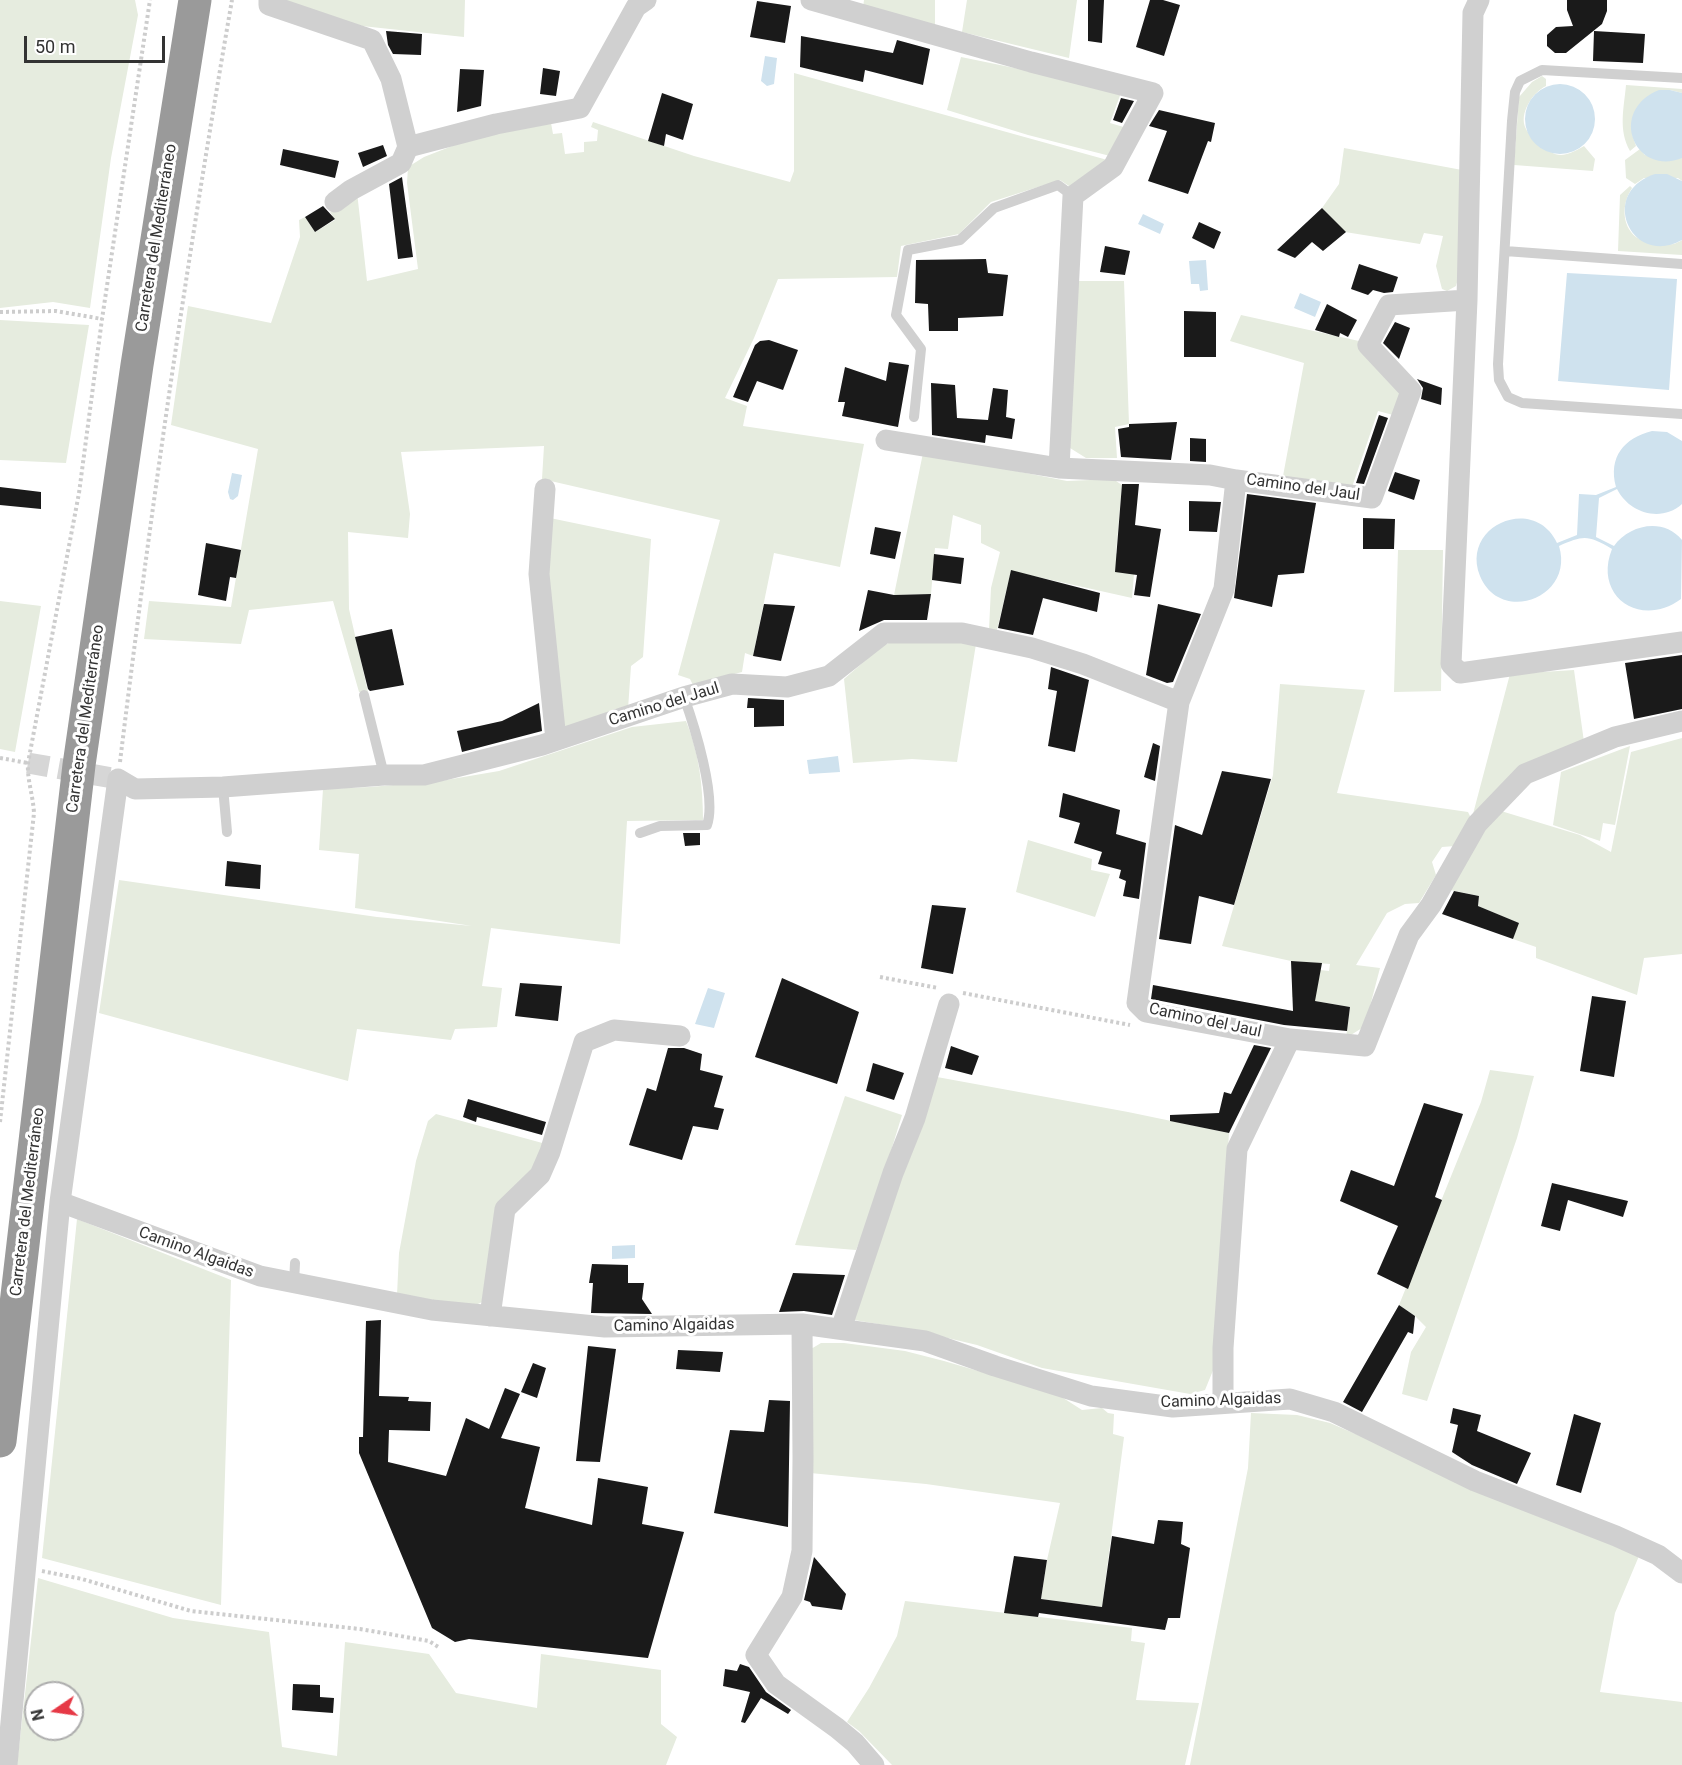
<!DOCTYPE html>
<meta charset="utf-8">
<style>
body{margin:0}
#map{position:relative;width:1682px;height:1765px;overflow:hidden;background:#fff;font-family:Roboto,sans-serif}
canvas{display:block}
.north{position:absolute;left:24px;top:1681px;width:60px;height:60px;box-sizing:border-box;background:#fff;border:2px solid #adadad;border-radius:50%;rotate:257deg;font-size:16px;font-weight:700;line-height:24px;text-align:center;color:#333}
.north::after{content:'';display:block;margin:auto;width:21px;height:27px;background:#e63946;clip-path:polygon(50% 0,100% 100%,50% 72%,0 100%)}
.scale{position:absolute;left:24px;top:36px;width:141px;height:27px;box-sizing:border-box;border:3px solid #333;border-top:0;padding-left:8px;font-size:18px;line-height:21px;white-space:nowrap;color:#333;-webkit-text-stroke:4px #fff;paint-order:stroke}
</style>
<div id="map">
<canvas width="1682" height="1765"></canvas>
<div class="north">N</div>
<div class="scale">50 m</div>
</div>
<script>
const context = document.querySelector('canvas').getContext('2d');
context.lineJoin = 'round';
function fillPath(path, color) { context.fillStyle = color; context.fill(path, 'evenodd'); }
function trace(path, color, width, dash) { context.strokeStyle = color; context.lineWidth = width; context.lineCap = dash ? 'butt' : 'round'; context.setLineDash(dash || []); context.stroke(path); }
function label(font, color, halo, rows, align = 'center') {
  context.font = font + ' Roboto,sans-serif'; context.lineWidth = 6; context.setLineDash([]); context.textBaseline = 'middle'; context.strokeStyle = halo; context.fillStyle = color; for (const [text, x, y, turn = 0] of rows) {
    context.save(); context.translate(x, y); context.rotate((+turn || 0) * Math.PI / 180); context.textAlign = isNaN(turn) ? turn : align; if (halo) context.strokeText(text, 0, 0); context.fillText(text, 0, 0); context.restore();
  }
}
fillPath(new Path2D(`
 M 0,0 L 135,0 L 138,15 L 111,158 L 90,308 L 53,302 L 0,308 Z
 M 279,0 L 465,0 L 464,37 L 362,26 Z
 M 864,0 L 935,0 L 935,26 L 863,7 Z
 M 967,0 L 1077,0 L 1069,58 L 962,32 Z
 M 961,57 L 1122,90 L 1110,123 L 1127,128 L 1114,157 L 1028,135 L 947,110 Z
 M 794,73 L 1111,161 L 1072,188 L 1060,180 L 991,202 L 959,234 L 901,246 L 897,277 L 778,279 L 754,338 L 725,398 L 747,406 L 743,426 L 864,444 L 840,567 L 774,553 L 753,656 L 745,653 L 742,672 L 693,685 L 690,679 L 678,675 L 720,520 L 542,479 L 544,446 L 401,452 L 410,514 L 408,538 L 348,532 L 349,609 L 368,692 L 359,692 L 333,601 L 249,610 L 241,644 L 144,639 L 149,601 L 231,607 L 258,449 L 171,425 L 188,306 L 271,323 L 300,237 L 299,220 L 305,217 L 315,232 L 335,220 L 330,212 L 357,192 L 367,281 L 418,269 L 407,183 L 408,167 L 424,157 L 483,134 L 551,123 L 553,134 L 562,133 L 565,154 L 584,152 L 584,142 L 597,141 L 598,130 L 591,127 L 593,122 L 694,156 L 790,182 L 794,171 Z
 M 1542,76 L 1546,79 L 1546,86 C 1533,92 1518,114 1526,129 C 1528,134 1535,138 1539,142 C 1555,159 1564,158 1584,146 L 1595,159 L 1593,171 L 1514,165 L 1519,97 L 1532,82 Z
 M 1626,85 L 1682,89 L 1682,93 L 1670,90 L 1632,134 L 1636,146 L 1630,151 C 1618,130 1624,108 1626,85 Z
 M 1344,148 L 1462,170 L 1460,271 L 1456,286 L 1447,291 L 1442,289 L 1436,266 L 1443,236 L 1424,233 L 1420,244 L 1345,232 L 1322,208 L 1339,184 Z
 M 1640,149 L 1645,155 L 1682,158 L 1682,181 L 1678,178 L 1644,178 L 1635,184 L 1626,178 L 1625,160 Z
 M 1630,186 L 1632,188 C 1622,203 1621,225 1636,237 C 1640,240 1649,241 1654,242 C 1667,244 1671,247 1682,240 L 1682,255 L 1618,251 L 1620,195 Z
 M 1078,281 L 1124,281 L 1129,424 L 1115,427 L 1117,458 L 1086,458 L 1070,448 Z
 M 1241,315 L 1359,341 L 1403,393 L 1397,416 L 1378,411 L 1351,490 L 1283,476 L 1304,363 L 1230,341 Z
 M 0,320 L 89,325 L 66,463 L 0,460 Z
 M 923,453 L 1067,481 L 1113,479 L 1122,485 L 1116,553 L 1134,574 L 1132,598 L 1011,571 L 997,630 L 989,629 L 991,588 L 1000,552 L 981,543 L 981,525 L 953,515 L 948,549 L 935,548 L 931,594 L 894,595 Z
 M 550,518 L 651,539 L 643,657 L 631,666 L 628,709 L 561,733 L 545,577 Z
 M 1398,550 L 1443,550 L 1441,691 L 1394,692 Z
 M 0,601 L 41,606 L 15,752 L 0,749 Z
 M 898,639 L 976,644 L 957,762 L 912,759 L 853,763 L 844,679 L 882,646 Z
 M 1574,670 L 1584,742 L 1473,814 L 1510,674 Z
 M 1280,684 L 1365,690 L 1337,793 L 1468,812 L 1471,818 L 1455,846 L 1442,847 L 1432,862 L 1436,875 L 1419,903 L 1405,904 L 1387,913 L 1356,965 L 1380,968 L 1368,1014 L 1362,1028 L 1346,1038 L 1350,1007 L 1292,997 L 1292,977 L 1319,979 L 1320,970 L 1329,971 L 1330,964 L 1291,961 L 1222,946 L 1273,775 Z
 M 686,721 C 699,752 703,787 703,820 L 627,821 L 620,944 L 491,928 L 482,986 L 502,988 L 497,1027 L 455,1029 L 451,1040 L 357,1029 L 348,1081 L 99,1013 L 119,880 L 377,917 L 472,926 L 355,908 L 359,854 L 319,850 L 323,789 L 370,787 L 440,781 L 499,771 L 632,727 Z
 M 1682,738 L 1682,954 L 1644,958 L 1637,995 L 1536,958 L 1536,947 L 1513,939 L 1518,923 L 1478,906 L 1479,896 L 1450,890 L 1488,825 L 1501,811 L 1580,835 L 1611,852 L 1631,752 Z
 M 1630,746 L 1615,825 L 1603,823 L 1600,841 L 1553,825 L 1561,772 Z
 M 1028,840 L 1092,859 L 1091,870 L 1110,874 L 1095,917 L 1016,892 Z
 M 1490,1070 L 1534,1076 L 1517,1138 L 1427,1401 L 1402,1394 L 1411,1352 L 1426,1327 L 1415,1316 L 1399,1305 L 1481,1102 Z
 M 937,1077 L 1128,1112 L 1229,1133 L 1214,1368 L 1205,1390 L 1190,1394 L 1042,1368 L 977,1345 L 914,1330 L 848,1319 Z
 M 845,1096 L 902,1115 L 874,1206 L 856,1250 L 795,1245 Z
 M 436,1114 L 546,1144 L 536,1172 L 509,1194 L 482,1302 L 470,1308 L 397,1295 L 399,1253 L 416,1161 L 428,1121 Z
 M 77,1219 L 231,1280 L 221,1605 L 42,1558 Z
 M 821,1343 L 844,1343 L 905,1351 L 944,1361 L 1057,1394 L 1082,1410 L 1102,1408 L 1108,1413 L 1114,1414 L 1113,1434 L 1124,1437 L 1102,1607 L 1041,1599 L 1047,1560 L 1060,1503 L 926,1484 L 810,1473 L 811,1349 Z
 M 1251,1413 L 1297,1415 L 1330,1423 L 1639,1556 L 1615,1613 L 1600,1692 L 1682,1702 L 1682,1765 L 1190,1765 L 1248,1468 Z
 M 38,1578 L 173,1618 L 269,1632 L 282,1747 L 337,1756 L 345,1642 L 429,1654 L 456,1693 L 537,1708 L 541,1654 L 661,1670 L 661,1724 L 677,1737 L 666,1765 L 17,1765 ZM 36,1693 L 72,1693 L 72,1729 L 36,1729 Z
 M 905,1601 L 1132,1628 L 1131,1641 L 1145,1643 L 1136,1700 L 1199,1703 L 1185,1765 L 892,1765 L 859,1731 L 847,1722 L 869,1688 L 897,1636 Z`), '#e6ecdf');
fillPath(new Path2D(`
 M 765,56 L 777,58 L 774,84 L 767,86 L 761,81 Z
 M1525 119a35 35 0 1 1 70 0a35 35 0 1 1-70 0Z
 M 1659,90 L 1670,90 L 1682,93 L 1682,158 C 1635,177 1607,111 1659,90 Z
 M 1655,174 L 1667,174 L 1682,181 L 1682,240 C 1632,268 1597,193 1655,174 Z
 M 1143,214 L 1164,224 L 1160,234 L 1138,224 Z
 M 1206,260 L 1208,290 L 1200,291 L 1199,284 L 1191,284 L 1189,261 Z
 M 1567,273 L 1677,279 L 1669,390 L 1558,381 Z
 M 1300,293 L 1321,302 L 1315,317 L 1294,308 Z
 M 1652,431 L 1667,432 L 1682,441 L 1682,504 C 1661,523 1629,513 1617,489 L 1599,498 L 1596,537 L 1614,546 C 1629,525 1663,517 1682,540 L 1681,599 C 1640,629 1593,596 1612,549 C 1588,535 1584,535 1559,546 C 1575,598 1500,625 1480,576 C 1460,526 1534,494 1557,543 L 1577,535 L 1579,494 L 1596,495 L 1616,487 C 1608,457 1624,438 1652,431 Z
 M 232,473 L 242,475 L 238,496 L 233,500 L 230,499 L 228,492 Z
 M 838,756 L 840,772 L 809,774 L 807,760 Z
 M 708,988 L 725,993 L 714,1028 L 695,1024 Z
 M 635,1245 L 635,1258 L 612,1259 L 612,1246 Z`), '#cfe2ee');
fillPath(new Path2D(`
 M 1088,0 L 1104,0 L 1102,43 L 1088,41 Z
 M 1150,0 L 1163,0 L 1180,5 L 1164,56 L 1136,47 Z
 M 1567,0 L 1607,0 L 1607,11 L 1602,24 L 1566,53 L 1555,53 L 1547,46 L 1547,35 L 1556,27 L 1573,26 L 1567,10 Z
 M 757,1 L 791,6 L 785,43 L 750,37 Z
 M 386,31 L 422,34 L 421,55 L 393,54 L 388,45 Z
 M 1594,31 L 1645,34 L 1643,63 L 1593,61 Z
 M 801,36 L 893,53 L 897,40 L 930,49 L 923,85 L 865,70 L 863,82 L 800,67 Z
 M 543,68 L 560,71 L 556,96 L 540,94 Z
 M 460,69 L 484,70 L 481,106 L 457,112 Z
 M 662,93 L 693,104 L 683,140 L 666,134 L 664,146 L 648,141 Z
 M 1121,98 L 1134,101 L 1122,123 L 1113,120 Z
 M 1159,110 L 1215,123 L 1211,142 L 1208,141 L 1188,194 L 1148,181 L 1167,131 L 1149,126 Z
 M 383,145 L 387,156 L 363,167 L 358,153 Z
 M 283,149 L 339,161 L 335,178 L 280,165 Z
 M 402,177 L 413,257 L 398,259 L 389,184 Z
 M 323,206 L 335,219 L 315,232 L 305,217 Z
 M 1322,208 L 1346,232 L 1323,251 L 1312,242 L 1295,258 L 1277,250 Z
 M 1199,222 L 1221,232 L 1214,249 L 1192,238 Z
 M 1105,246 L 1130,251 L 1125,275 L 1100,272 Z
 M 986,259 L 988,273 L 1008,275 L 1003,316 L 958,318 L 958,331 L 929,331 L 928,304 L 915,303 L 916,260 Z
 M 1359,264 L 1398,277 L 1393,292 L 1384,293 L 1373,290 L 1368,295 L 1351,289 Z
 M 1327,304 L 1357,320 L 1348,337 L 1340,333 L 1339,337 L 1315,330 Z
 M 1184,311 L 1216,312 L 1216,357 L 1184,357 Z
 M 1395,322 L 1410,328 L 1399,359 L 1383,343 Z
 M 769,340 L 798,350 L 783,390 L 757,381 L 748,402 L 733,397 L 755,345 L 760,341 Z
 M 889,362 L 909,365 L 898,427 L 842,416 L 845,402 L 838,402 L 845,367 L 886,381 Z
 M 1417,379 L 1442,388 L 1441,405 L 1421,399 L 1423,388 Z
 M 931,383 L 955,385 L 957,418 L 988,420 L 993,388 L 1008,390 L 1006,417 L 1015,419 L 1012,439 L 986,435 L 985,443 L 932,435 Z
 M 1379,415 L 1388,418 L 1364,484 L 1356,483 Z
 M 1177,422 L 1171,460 L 1121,457 L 1118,429 L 1129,427 L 1129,424 Z
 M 1190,438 L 1206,439 L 1206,462 L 1190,461 Z
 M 1395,472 L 1420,480 L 1414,500 L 1388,491 Z
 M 1122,484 L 1139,484 L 1135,525 L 1161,529 L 1150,597 L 1134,595 L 1137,575 L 1115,572 Z
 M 0,487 L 41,492 L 41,509 L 0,505 Z
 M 1247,494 L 1316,503 L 1304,573 L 1278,575 L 1272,607 L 1234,598 Z
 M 1189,501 L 1221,502 L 1217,532 L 1189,531 Z
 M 1363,518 L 1395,519 L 1394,549 L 1363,549 Z
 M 875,527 L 901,532 L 895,559 L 870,554 Z
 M 206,543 L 241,550 L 236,578 L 230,577 L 226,601 L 198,595 Z
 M 934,554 L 964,558 L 961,584 L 932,580 Z
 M 1011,570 L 1100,593 L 1097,612 L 1043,598 L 1033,635 L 998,628 Z
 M 868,590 L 894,595 L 931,594 L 927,620 L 884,620 L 859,631 Z
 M 764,604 L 795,606 L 781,661 L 753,656 Z
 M 1158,604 L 1201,614 L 1173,682 L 1167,683 L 1146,675 Z
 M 392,629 L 404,685 L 370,691 L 368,689 L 355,637 Z
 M 1682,655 L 1682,709 L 1634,719 L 1625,663 Z
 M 1051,667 L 1089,680 L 1075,752 L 1048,746 L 1057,691 L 1048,689 Z
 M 748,698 L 784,700 L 784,726 L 754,727 L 754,708 L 747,708 Z
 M 539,703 L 542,731 L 462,752 L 457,731 L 502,721 Z
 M 1153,743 L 1160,746 L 1155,781 L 1144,777 Z
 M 1222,771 L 1271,779 L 1234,905 L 1199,896 L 1191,944 L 1159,939 L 1175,825 L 1202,835 Z
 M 1063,793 L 1120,810 L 1116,834 L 1146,843 L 1139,899 L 1123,896 L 1126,881 L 1119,878 L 1121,870 L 1098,864 L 1102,852 L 1074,843 L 1080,823 L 1059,817 Z
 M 683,833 L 700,833 L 700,845 L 685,846 Z
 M 227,861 L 261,865 L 260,889 L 225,886 Z
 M 1454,891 L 1479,896 L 1478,906 L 1519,923 L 1513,939 L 1442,914 Z
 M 932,905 L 966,908 L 953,974 L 921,968 Z
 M 1291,961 L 1322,963 L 1315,1001 L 1350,1007 L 1347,1031 L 1284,1025 L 1151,999 L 1153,985 L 1293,1011 Z
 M 782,978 L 859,1012 L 837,1084 L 755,1057 Z
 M 520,983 L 562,986 L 558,1021 L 515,1016 Z
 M 1592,996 L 1626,1001 L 1614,1077 L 1580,1071 Z
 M 1254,1045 L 1271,1048 L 1229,1133 L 1170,1121 L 1170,1115 L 1219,1113 L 1224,1092 L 1231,1094 Z
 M 951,1046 L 979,1056 L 972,1075 L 945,1068 Z
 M 668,1048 L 684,1048 L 702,1054 L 700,1070 L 723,1076 L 714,1107 L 724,1109 L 718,1130 L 693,1126 L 682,1160 L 629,1145 L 647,1088 L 656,1091 Z
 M 873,1063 L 904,1073 L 894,1100 L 866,1091 Z
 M 468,1099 L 546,1122 L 542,1135 L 477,1117 L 476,1122 L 463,1117 Z
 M 1424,1103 L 1463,1114 L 1435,1197 L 1442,1200 L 1408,1289 L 1377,1274 L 1398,1226 L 1340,1201 L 1351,1170 L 1394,1186 Z
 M 1552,1183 L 1628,1201 L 1623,1217 L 1568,1200 L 1560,1231 L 1541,1226 Z
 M 592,1264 L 628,1265 L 628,1283 L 644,1283 L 642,1299 L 652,1314 L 591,1313 L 593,1283 L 589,1283 Z
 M 793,1273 L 845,1275 L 832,1315 L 804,1311 L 779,1312 Z
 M 1399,1305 L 1415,1316 L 1413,1334 L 1408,1332 L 1362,1412 L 1343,1402 Z
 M 381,1320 L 379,1396 L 409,1397 L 408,1401 L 431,1402 L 430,1431 L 389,1430 L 388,1462 L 446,1476 L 466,1418 L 489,1429 L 505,1388 L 520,1394 L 501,1438 L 540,1447 L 525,1508 L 592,1525 L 598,1478 L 648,1487 L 642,1524 L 684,1532 L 648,1658 L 469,1639 L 455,1642 L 432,1628 L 359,1453 L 359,1437 L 363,1437 L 366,1321 Z
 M 588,1346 L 616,1349 L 600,1462 L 576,1461 Z
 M 678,1350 L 723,1352 L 720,1372 L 676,1369 Z
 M 533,1363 L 546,1368 L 537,1398 L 521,1392 Z
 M 769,1400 L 790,1401 L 788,1527 L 714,1513 L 730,1430 L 764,1432 Z
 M 1453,1408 L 1481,1415 L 1477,1431 L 1531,1453 L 1517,1484 L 1472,1465 L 1452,1452 L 1458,1425 L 1450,1423 Z
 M 1574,1414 L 1601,1423 L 1581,1493 L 1556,1485 Z
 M 1158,1520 L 1183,1522 L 1181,1544 L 1190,1548 L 1180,1618 L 1168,1618 L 1165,1630 L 1039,1613 L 1038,1617 L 1004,1613 L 1014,1556 L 1047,1560 L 1041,1599 L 1102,1607 L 1112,1536 L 1154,1544 Z
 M 814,1557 L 846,1594 L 842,1610 L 812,1606 L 810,1602 L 804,1600 Z
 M 740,1664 L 749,1667 L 766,1692 L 791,1710 L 788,1714 L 761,1698 L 745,1723 L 741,1722 L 750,1692 L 723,1686 L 725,1669 L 737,1671 Z
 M 293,1684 L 320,1685 L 320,1697 L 334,1698 L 333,1713 L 292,1710 Z`), '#1a1a1a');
trace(new Path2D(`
 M 28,763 L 118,779`), '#d6d6d6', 21, [21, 10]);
trace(new Path2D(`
 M 0,312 L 56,311 L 102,319
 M 0,758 L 28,763
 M 120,762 C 151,507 188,253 232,0
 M 880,977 L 938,988
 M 963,993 L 1130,1025
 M 0,1122 L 34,813 C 33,795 27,780 28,763 L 79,493 L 102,319 L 150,0
 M 42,1571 L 82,1579 L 191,1611 L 360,1629 L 429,1641 L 440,1648`), '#cdcdcd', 4, [3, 3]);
trace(new Path2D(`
 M 1682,78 L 1542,70 L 1520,81 L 1515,92 L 1512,121 L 1498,364 L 1499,380 L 1508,397 L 1522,403 L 1682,414
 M 1505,251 L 1682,264
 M 914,417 L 921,349 L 896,315 L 908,250 L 960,240 L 994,208 L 1058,185 L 1073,196
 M 364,695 L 384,775
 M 223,787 L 227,832
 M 640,833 L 660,826 L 707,825 C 717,797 694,725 684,697
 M 294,1283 L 295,1263`), '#d0d0d0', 10);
trace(new Path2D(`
 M 269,0 L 269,5 L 372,40 L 391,79 L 408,147 L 496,124 L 580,108 L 636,7 L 646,0
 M 811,0 L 1031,62 L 1153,93 L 1113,167 L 1073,196 L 1059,468
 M 1479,0 L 1473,13 L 1467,300 L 1451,664 L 1460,673 L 1682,642
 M 335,202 L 351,190 L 401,163 L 408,147
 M 886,440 L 1059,468 L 1210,475 L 1236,480
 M 545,489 L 539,574 L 556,740
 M 1179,702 L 1083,664 L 1032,648 L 962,633 L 884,633 L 829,676 L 787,687 L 732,684 L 684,697 L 542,745 L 424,775 L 384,775 L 223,787 L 135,789 L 118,779 L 60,1202 L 260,1276 L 432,1310 L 605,1327 L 802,1324 L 925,1341 L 995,1366 L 1091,1396 L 1173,1407 L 1290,1399 L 1334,1412 L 1475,1481 L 1616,1536 L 1658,1555 L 1682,1573
 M 1290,1039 L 1146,1012 L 1137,1003 L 1179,702 L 1224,589 L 1236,480 L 1372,498 L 1411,391 L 1368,345 L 1389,305 L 1467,300
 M 490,1316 L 505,1209 L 540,1175 L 550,1152 L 584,1042 L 614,1030 L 680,1036
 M 802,1324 L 803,1458 L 802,1551 L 792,1597 L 756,1655 L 776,1684 L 837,1728 L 855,1743 L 874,1765
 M 841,1329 L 893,1173 L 915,1118 L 949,1004
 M 1223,1402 L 1223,1348 L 1237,1149 L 1290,1039 L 1365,1046 L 1409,935 L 1431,905 L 1477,824 L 1525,774 L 1615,737 L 1682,721
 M 7,1765 L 60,1202`), '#d0d0d0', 21);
trace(new Path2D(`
 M 0,1441 L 79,765 L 137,365 L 195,0`), '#9a9a9a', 33);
label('16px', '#333', '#fff', [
 ["Carretera del Mediterráneo",157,238,-81],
 ["Camino del Jaul",1303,488,8],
 ["Camino del Jaul",664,705,-17],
 ["Carretera del Mediterráneo",86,719,-82],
 ["Camino del Jaul",1205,1021,12],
 ["Carretera del Mediterráneo",28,1202,-83],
 ["Camino Algaidas",196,1253,20],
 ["Camino Algaidas",674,1326,-1],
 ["Camino Algaidas",1221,1401,-2]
]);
</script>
